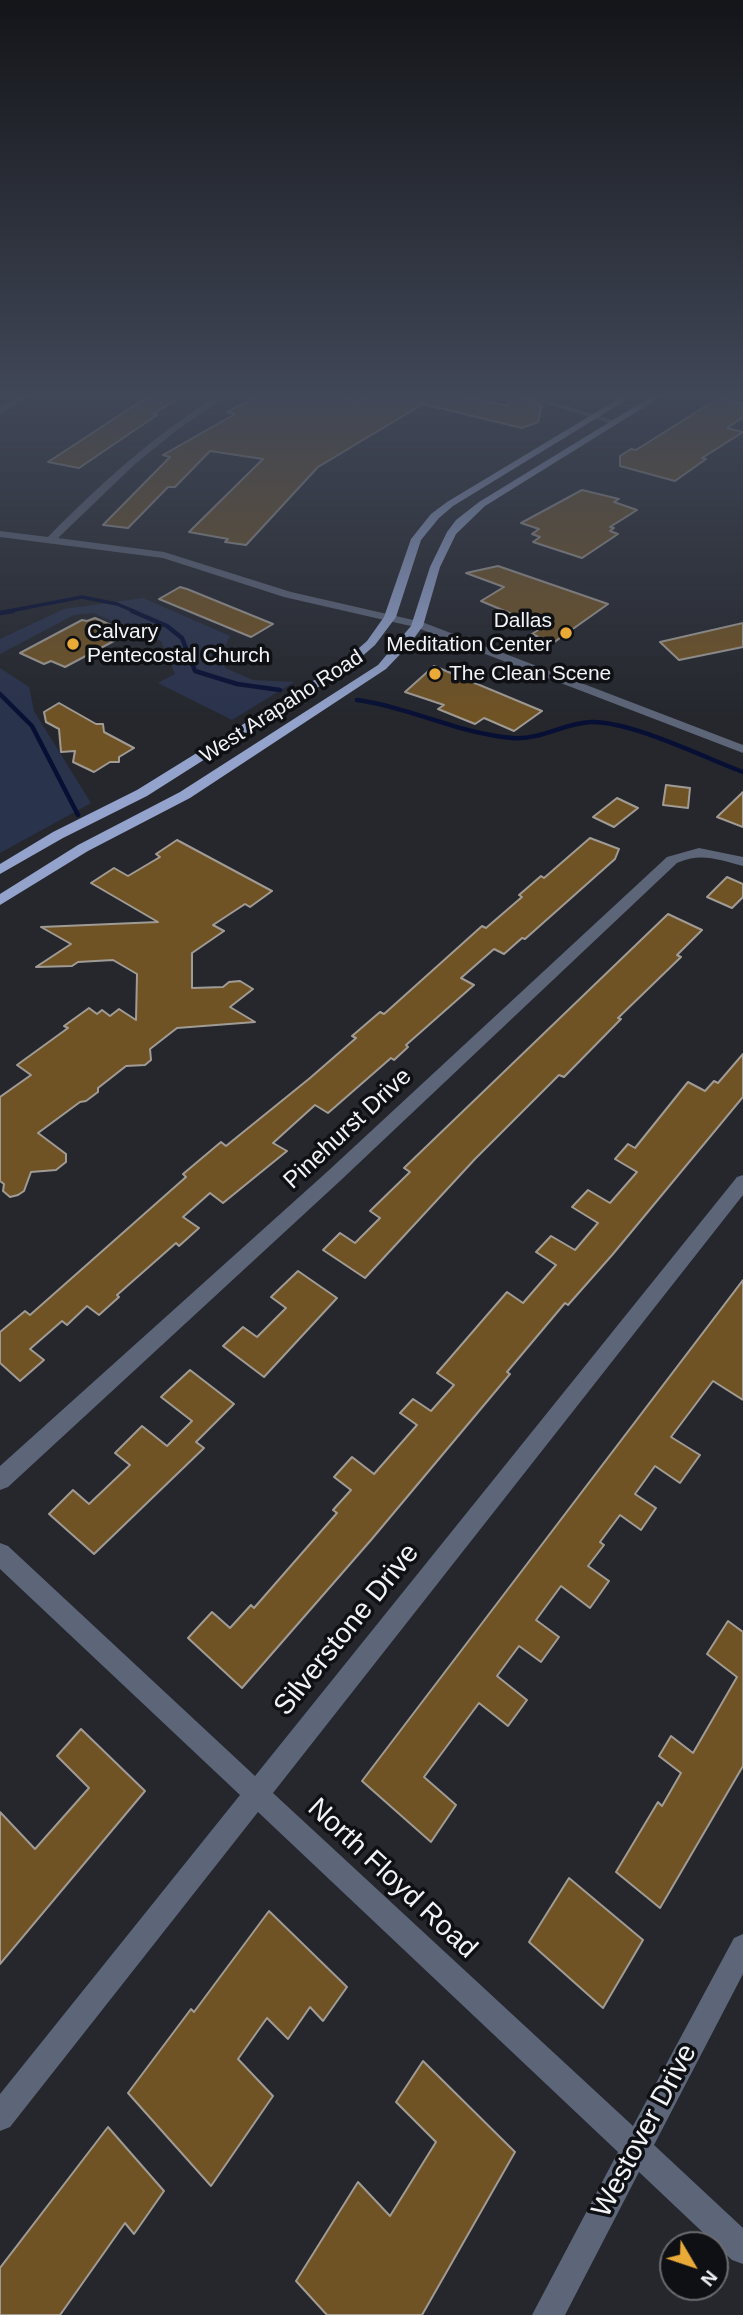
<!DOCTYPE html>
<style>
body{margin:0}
#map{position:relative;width:743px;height:2315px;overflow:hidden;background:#25272d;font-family:Arial,sans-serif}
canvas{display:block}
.north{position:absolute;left:659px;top:2231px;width:70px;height:70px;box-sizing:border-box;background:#0f1013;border:2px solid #696b6e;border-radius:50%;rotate:129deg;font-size:19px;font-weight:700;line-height:28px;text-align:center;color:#f1f3f6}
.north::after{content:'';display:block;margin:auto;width:24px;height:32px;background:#e9aa38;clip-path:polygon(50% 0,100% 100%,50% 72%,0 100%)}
</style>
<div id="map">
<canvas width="743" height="2315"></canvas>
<div class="north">N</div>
</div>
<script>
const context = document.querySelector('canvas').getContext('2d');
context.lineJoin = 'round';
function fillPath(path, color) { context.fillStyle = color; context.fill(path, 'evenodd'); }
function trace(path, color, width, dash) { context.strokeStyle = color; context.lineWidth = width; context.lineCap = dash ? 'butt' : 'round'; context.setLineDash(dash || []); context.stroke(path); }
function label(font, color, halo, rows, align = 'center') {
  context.font = font + ' Arial,sans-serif'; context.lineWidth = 7; context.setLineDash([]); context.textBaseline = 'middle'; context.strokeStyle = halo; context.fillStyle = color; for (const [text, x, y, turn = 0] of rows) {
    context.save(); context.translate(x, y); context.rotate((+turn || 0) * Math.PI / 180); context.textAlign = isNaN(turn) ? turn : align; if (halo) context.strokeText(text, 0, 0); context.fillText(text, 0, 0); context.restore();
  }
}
fillPath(new Path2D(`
 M 143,598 L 230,636 L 222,653 L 225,668 L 253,680 L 294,682 L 232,720 L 158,683 L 175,674 L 161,641 L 93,613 L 74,615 L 0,654 L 0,639 L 64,609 Z
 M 0,668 L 29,687 L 34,711 L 91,803 L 0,853 Z`), '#2a334c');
trace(new Path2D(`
 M 4,612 L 82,597 L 117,604 L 136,612`), '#070f34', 3.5);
trace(new Path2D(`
 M 132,611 L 167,626 L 182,638 L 195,671 L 237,684 L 280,690
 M 0,613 L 13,611
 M 0,694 L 32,726 L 78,815
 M 357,700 C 410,707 459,734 513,738 C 541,740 564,723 591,722 C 631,721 703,757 743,772`), '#070f34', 4.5);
const building = new Path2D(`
 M 149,396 L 183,396 L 153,414 L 157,415 L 79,468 L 48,462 Z
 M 258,396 L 339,396 L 360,401 L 368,396 L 465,396 L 508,406 L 509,396 L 518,396 L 542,405 L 538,422 L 522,428 L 423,404 L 318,467 L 246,545 L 225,542 L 228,539 L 189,532 L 263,459 L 210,451 L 175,487 L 168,487 L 128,528 L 103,525 L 170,457 L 163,455 L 235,414 L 227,412 Z
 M 720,397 L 743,404 L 743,417 L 727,428 L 743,432 L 702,458 L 706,459 L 675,481 L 620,466 L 620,456 L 631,449 L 636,450 Z
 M 582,490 L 619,499 L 614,502 L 637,510 L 610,527 L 614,528 L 610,531 L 618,534 L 582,558 L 533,542 L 540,537 L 532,534 L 539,529 L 521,523 Z
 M 498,566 L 608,604 L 553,643 L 532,634 L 543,627 L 481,601 L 504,587 L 466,573 Z
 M 180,587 L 187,589 L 273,624 L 251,637 L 159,599 Z
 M 95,618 L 129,633 L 65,667 L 51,661 L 44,664 L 20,653 L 82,620 L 87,621 Z
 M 743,623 L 743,647 L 679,660 L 660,642 Z
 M 434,666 L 542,711 L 514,731 L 484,718 L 475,724 L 438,709 L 444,705 L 405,692 Z
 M 59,703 L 96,724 L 103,724 L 104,732 L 134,748 L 119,757 L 119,762 L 110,762 L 94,772 L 73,762 L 75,751 L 61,752 L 59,729 L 46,722 L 44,712 Z
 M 666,785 L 690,788 L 688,808 L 663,805 Z
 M 743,792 L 743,827 L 717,817 Z
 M 617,798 L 638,808 L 614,827 L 593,817 Z
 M 590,838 L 619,849 L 615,859 L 525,939 L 522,938 L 504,954 L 494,949 L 461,978 L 474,985 L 406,1045 L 408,1047 L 394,1060 L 391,1058 L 328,1113 L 315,1105 L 273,1143 L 287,1151 L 223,1203 L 210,1193 L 183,1217 L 199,1228 L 179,1246 L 176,1243 L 117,1295 L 119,1297 L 99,1315 L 87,1306 L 67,1325 L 62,1321 L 30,1349 L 44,1360 L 20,1381 L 0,1363 L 0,1332 L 25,1311 L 30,1315 L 186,1177 L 183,1174 L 221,1142 L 226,1146 L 310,1078 L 356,1038 L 352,1036 L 380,1012 L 384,1014 L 482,926 L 486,928 L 522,897 L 519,895 L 541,876 L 544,878 Z
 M 177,840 L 272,891 L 250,907 L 245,904 L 213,925 L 224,931 L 192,953 L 192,988 L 223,987 L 229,982 L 240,981 L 253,989 L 230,1007 L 255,1022 L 177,1028 L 150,1049 L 151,1060 L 145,1065 L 126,1066 L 98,1088 L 98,1092 L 86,1101 L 80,1102 L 38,1133 L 66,1154 L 66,1162 L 56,1170 L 31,1172 L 24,1191 L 18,1195 L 10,1197 L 3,1191 L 4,1184 L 0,1181 L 0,1097 L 31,1075 L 17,1065 L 68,1028 L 64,1026 L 89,1008 L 97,1014 L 102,1010 L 110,1016 L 119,1009 L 136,1020 L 137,974 L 113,960 L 78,962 L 72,966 L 36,967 L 71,944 L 41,927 L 158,922 L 91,883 L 114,868 L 128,876 L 160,857 L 156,854 Z
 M 727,877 L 743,884 L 743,897 L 732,908 L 707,897 Z
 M 668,914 L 702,930 L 677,955 L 681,957 L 618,1018 L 621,1019 L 564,1077 L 559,1075 L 475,1159 L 365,1278 L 323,1250 L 340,1233 L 355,1243 L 380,1218 L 370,1211 L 410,1172 L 404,1168 Z
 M 743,1054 L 743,1097 L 613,1254 L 568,1305 L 565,1303 L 507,1372 L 510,1374 L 371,1540 L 242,1688 L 188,1638 L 212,1612 L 230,1628 L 251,1605 L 254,1608 L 337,1513 L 333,1510 L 351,1490 L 334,1477 L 352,1457 L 374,1474 L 417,1425 L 400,1413 L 413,1399 L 431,1411 L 454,1385 L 437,1373 L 507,1292 L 523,1303 L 556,1265 L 536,1252 L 551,1236 L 575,1250 L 598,1223 L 572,1207 L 588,1190 L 610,1203 L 637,1172 L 615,1159 L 628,1144 L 635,1148 L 688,1082 L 705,1091 L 714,1081 L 718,1083 Z
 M 298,1271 L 337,1298 L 264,1377 L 223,1346 L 243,1327 L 257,1337 L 286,1308 L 271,1297 Z
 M 743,1280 L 743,1400 L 713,1381 L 671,1437 L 700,1455 L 680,1483 L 655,1466 L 635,1494 L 656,1508 L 641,1530 L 620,1515 L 600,1542 L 604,1545 L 588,1566 L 609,1581 L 590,1608 L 561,1586 L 536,1620 L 559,1637 L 541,1662 L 519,1646 L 497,1676 L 527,1700 L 508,1726 L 479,1703 L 424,1777 L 456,1805 L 431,1842 L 362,1781 Z
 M 190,1370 L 234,1404 L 196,1442 L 204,1448 L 94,1554 L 49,1514 L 73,1490 L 89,1504 L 130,1465 L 115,1453 L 142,1426 L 167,1446 L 192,1421 L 161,1397 Z
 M 728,1621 L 743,1632 L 743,1766 L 660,1908 L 616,1872 L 658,1802 L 662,1806 L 681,1773 L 659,1756 L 671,1736 L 693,1753 L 737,1677 L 707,1654 Z
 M 81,1729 L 145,1791 L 0,1964 L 0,1812 L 35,1849 L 89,1788 L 57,1756 Z
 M 569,1878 L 643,1940 L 603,2008 L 529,1942 Z
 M 269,1911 L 347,1987 L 323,2021 L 310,2007 L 288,2039 L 267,2018 L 238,2059 L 273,2096 L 211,2186 L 128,2093 L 191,2009 L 194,2012 Z
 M 423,2061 L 515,2152 L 422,2315 L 327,2315 L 296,2281 L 358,2182 L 390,2216 L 436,2142 L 396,2102 Z
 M 108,2127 L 164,2191 L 134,2234 L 125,2223 L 60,2315 L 0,2315 L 0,2268 Z`);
fillPath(building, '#705324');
trace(building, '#a09b95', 2);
fillPath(new Path2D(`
 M 19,396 L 29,396 L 0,414 L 0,407 Z
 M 217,396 L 227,396 L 177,430 L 135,464 L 58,538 L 164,552 L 291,592 L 422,622 L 743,745 L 743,753 L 415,627 L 284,597 L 163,558 L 0,537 L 0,531 L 48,537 C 100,484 154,435 217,396 Z
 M 521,396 L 534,396 L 619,422 L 612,424 Z
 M 699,848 L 743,857 L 743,866 C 719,860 701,852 677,863 L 340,1181 L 8,1487 L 0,1490 L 0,1466 L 328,1171 L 667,857 Z
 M 743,1175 L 743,1195 L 273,1793 L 633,2126 L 734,1938 L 743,1934 L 743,1974 L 654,2145 L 743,2228 L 743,2264 L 732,2260 L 639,2172 L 565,2315 L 532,2315 L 618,2152 L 258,1812 L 10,2127 L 0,2131 L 0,2094 L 240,1795 L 0,1569 L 0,1543 L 8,1546 L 255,1776 L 737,1177 Z`), '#5d6579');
fillPath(new Path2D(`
 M 623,396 L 633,396 L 453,506 L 439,518 L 421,540 L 396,617 L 375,645 L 350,667 L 147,796 L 63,838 L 0,874 L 0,864 L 53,832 L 137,790 L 342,663 L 367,641 L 384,617 L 411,539 L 431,514 L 447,502 Z
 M 652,396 L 662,396 L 485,506 L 456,534 L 440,567 L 423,626 L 409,645 L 386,669 L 190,798 L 88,851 L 0,905 L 0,894 L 78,845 L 180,792 L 378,665 L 411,626 L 430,567 L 447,532 L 456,520 L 479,502 Z`), '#93a3cc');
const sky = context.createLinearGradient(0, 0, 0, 720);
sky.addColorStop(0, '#141519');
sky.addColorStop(0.55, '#404757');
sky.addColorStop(1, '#40475700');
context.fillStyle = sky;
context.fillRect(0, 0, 743, 720);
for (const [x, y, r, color] of [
 [566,633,7,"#e9aa38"],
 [73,644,7,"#e9aa38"],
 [435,674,7,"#e9aa38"]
]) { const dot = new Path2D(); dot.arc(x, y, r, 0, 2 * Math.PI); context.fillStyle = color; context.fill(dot); trace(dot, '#0f1013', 2.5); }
label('21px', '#f1f3f6', '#0f1013', [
 ["Dallas",552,621,"right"],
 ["Meditation Center",552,645,"right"],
 ["Calvary",87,632],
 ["Pentecostal Church",87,656],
 ["The Clean Scene",449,674]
], 'left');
label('21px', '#f1f3f6', '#0f1013', [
 ["West Arapaho Road",282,707,-33]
]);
label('24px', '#f1f3f6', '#0f1013', [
 ["Pinehurst Drive",348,1129,-43]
]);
label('28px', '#f1f3f6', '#0f1013', [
 ["Silverstone Drive",347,1630,-51],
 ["North Floyd Road",392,1879,43],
 ["Westover Drive",645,2131,-62]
]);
</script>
